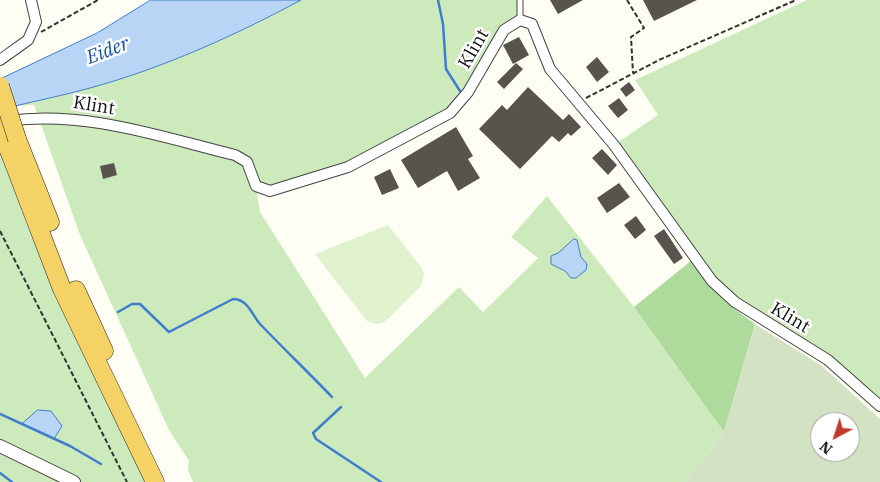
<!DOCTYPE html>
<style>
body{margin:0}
#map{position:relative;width:880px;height:482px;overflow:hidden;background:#fffef4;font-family:"IBM Plex Serif",serif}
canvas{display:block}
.north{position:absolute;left:810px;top:412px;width:50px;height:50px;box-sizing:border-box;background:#fff;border:1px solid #9f9f9f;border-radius:50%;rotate:220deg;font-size:14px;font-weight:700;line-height:20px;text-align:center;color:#101010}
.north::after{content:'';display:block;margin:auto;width:18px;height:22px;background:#c13928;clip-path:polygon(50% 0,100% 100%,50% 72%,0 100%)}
</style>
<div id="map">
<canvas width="880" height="482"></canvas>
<div class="north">N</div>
</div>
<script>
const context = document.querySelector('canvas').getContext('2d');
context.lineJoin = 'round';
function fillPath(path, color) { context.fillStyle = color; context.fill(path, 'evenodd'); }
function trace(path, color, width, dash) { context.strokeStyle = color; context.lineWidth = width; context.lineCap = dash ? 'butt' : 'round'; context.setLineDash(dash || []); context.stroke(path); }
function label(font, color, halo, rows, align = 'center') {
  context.font = font + ' "IBM Plex Serif",serif'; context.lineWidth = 5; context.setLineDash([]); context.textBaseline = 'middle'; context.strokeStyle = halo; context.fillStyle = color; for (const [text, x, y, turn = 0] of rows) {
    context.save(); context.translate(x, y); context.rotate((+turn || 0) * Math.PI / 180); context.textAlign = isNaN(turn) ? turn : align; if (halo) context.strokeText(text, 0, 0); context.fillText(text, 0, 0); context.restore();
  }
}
fillPath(new Path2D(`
 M 301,0 L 520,0 L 520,20 L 513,23 L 450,113 L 348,167 L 270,191 L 256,186 L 260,212 L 365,378 L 459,287 L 483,312 L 538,258 L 511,237 L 547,196 L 634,307 L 724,432 L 685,482 L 193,482 L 188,470 L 189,461 L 169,430 L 80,235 L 34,105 L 15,106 C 40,100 65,95 90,88 C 163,68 234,36 301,0 Z
 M 807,0 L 880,0 L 880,406 L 828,360 L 712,281 L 614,145 L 658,115 L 635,80 Z
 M 0,151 L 26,222 L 96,379 L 147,482 L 0,482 Z`), '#cdeabd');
fillPath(new Path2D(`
 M 692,260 L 708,285 L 732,307 L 755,324 L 724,432 L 634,307 Z`), '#aedb9c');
fillPath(new Path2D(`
 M 755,324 L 822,366 L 880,419 L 880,482 L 685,482 L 724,432 ZM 820,422 L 850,422 L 850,452 L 820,452 Z`), '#d3e2c3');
fillPath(new Path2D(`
 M 388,225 L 422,268 L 424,274 L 421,286 L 388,319 C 380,325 376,325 367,321 L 315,254 Z`), '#e0f1ce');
const water = new Path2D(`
 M 151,0 L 301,0 C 234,36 163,68 90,88 C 65,95 40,100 15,106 L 0,79 L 97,33 Z
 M 574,239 L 577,240 L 581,257 L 587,264 L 586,270 L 576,278 L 571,278 L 565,271 L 551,264 L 551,256 L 558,253 Z
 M 38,410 L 51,411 L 62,426 L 54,439 L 22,424 Z`);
fillPath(water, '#b9d5f6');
trace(water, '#407ecd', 1);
trace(new Path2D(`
 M 438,0 L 443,24 L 446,69 L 460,91
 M 118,312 L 132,304 L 140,304 L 169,332 L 233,299 C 248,299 252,315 260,324 C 284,349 308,372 332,397
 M 341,407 L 313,433 L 316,439 L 381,482
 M 0,414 L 70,446 L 101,464
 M 0,473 L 12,482`), '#407ecd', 2.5);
fillPath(new Path2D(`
 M 550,0 L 583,0 L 558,14 Z
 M 643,0 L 697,0 L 654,21 Z
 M 519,37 L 529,55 L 513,64 L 503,45 Z
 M 597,57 L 609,72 L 597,82 L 586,67 Z
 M 516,63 L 523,69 L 504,89 L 497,82 Z
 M 629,82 L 635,90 L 626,97 L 620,89 Z
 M 528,87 L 563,120 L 569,114 L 581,127 L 571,136 L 568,133 L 559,142 L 552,136 L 520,169 L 479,129 L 502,105 L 507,110 Z
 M 619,98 L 628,110 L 618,118 L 608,106 Z
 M 456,127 L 473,156 L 468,159 L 480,178 L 458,191 L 447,171 L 418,188 L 401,160 Z
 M 602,149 L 617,165 L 608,175 L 592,158 Z
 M 114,163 L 117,175 L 103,179 L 100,166 Z
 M 390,169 L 399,188 L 382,195 L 374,177 Z
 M 619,183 L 630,197 L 607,213 L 597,198 Z
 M 636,216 L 646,230 L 635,239 L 624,225 Z
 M 664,229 L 683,258 L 674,264 L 654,236 Z`), '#59534d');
const service = new Path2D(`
 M 520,0 L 520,20`);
const minor = new Path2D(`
 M 0,60 L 28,40 L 36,22 L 31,0
 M 8,121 C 85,110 161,137 235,155 L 247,162 L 256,186 L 270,191 L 348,167 L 450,113 L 468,92 L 504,30 L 520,20 L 532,24 L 550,69 L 614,145 L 712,281 L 735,302 L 828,360 L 880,406`);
const tertiary = new Path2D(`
 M 0,446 L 74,482`);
const trunk = new Path2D(`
 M 0,127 L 62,289 L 155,482
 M 17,139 L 50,222
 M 76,290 L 104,351`);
trace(service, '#434343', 7);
trace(minor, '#434343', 12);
trace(tertiary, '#434343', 14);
trace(trunk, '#212121', 19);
trace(new Path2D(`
 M 627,0 L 644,28 L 631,37 L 633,73
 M 41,32 L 98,0
 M 586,98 L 659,60 L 796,0
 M 0,231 L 127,482`), '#323232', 2, [5, 2.5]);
trace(service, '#fff', 5);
trace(minor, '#fff', 10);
trace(tertiary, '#fff', 12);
trace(trunk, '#f5d265', 18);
const trunkBridge = new Path2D(`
 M 0,86 L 17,139`);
trace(trunkBridge, '#212121', 19, []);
trace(trunkBridge, '#f5d265', 18);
label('18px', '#101010', '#fff', [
 ["Klint",474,49,-60],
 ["Klint",94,106,9],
 ["Klint",790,318,31]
]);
label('italic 19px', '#1951a3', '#fff', [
 ["Eider",108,51,-21]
]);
</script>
